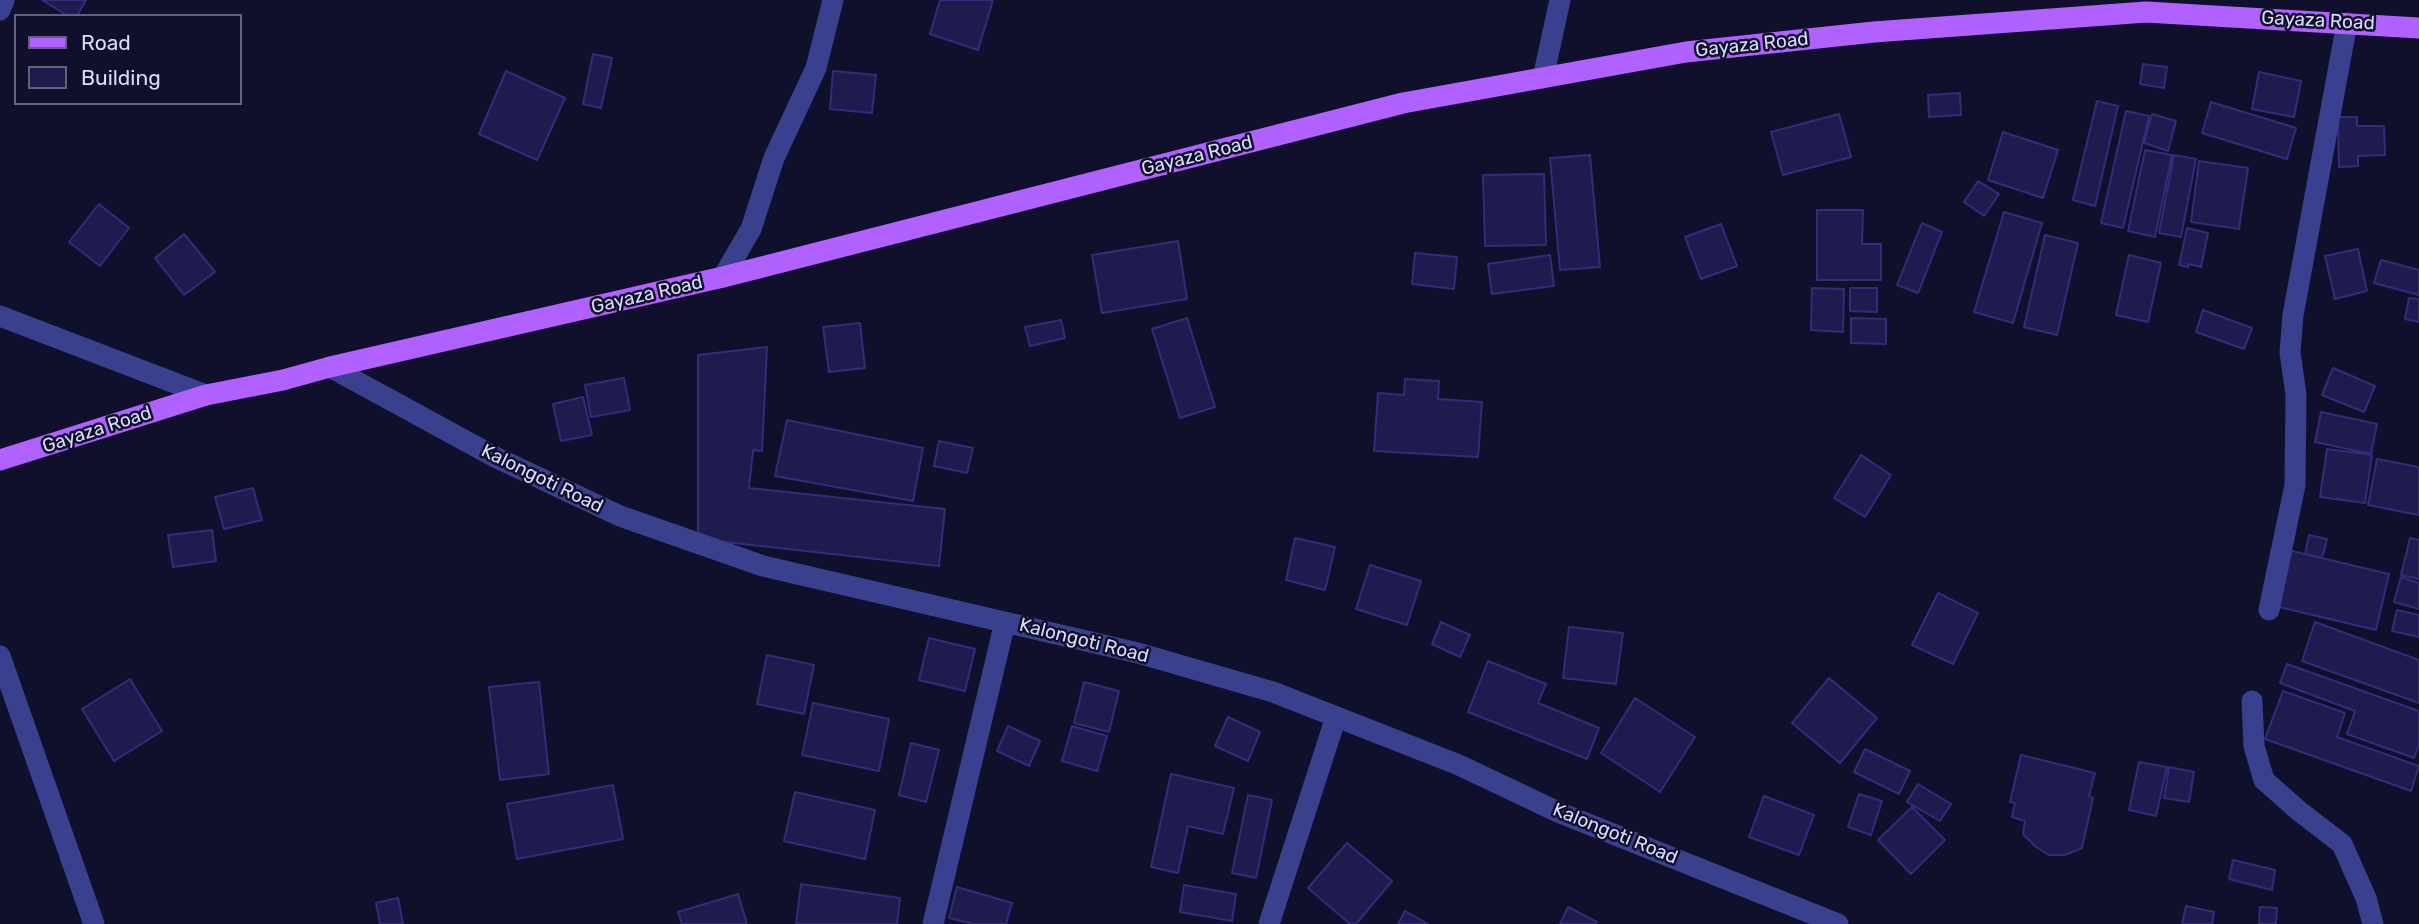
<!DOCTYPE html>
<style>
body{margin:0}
#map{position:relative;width:2419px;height:924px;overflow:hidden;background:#11102c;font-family:Rubik,sans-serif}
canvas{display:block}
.legend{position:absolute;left:14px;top:14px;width:228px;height:91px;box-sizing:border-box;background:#11102c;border:2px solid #616180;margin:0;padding:9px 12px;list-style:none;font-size:21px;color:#dadbff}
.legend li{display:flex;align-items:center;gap:14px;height:35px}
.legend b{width:35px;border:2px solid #616180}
</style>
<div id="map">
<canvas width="2419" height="924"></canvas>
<ul class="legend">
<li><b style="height:9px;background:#b161ff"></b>Road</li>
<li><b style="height:19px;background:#1f1b4e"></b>Building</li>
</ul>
</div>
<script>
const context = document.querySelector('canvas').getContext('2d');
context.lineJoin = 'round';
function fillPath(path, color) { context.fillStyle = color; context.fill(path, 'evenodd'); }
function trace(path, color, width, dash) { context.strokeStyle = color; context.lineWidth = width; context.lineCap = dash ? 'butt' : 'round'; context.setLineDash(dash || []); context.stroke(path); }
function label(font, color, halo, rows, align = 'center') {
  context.font = font + ' Rubik,sans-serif'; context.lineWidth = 5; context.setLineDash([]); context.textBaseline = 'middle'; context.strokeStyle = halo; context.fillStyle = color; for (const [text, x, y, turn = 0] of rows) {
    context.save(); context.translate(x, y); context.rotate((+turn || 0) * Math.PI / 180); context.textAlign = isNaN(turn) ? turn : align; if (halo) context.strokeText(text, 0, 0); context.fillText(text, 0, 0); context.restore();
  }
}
const building = new Path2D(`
 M 42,0 L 86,0 L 77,16 L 68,16 Z
 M 940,0 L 993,0 L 978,50 L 930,34 Z
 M 593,54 L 612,58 L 601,108 L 583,104 Z
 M 2143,64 L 2167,67 L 2164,88 L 2140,84 Z
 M 506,71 L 565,98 L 537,160 L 479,134 Z
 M 833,71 L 876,75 L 872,113 L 830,109 Z
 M 2259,72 L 2301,81 L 2294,117 L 2252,109 Z
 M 1960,93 L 1961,115 L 1929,117 L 1928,95 Z
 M 2097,101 L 2118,106 L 2095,206 L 2073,200 Z
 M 2211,102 L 2296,128 L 2287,159 L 2202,133 Z
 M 2126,111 L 2149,116 L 2123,228 L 2101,223 Z
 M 1839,114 L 1851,157 L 1783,175 L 1771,132 Z
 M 2152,114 L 2176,121 L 2168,151 L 2144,143 Z
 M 2338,117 L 2357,117 L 2357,126 L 2384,126 L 2385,155 L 2358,156 L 2358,166 L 2339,167 Z
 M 2003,132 L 2058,150 L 2043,198 L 1988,180 Z
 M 2145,150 L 2172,155 L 2155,237 L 2128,231 Z
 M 1590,155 L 1600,267 L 1560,270 L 1550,158 Z
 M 2174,155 L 2196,159 L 2181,237 L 2159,233 Z
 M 2199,161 L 2248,168 L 2239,229 L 2191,222 Z
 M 1544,174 L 1546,245 L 1485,246 L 1483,175 Z
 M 1978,181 L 1999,194 L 1984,216 L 1964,202 Z
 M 99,204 L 129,228 L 100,266 L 69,242 Z
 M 1817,210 L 1863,210 L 1862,244 L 1881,244 L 1881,280 L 1817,280 Z
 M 2004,212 L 2042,223 L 2013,323 L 1974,312 Z
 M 1922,223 L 1942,232 L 1918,293 L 1897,285 Z
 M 1721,224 L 1737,266 L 1701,279 L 1685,237 Z
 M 2187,228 L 2208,233 L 2201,267 L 2188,264 L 2188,267 L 2179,265 Z
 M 184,234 L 215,272 L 184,295 L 155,258 Z
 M 2045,235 L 2078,243 L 2057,335 L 2024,327 Z
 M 1178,241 L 1187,299 L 1102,313 L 1092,255 Z
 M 2358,249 L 2367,291 L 2335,299 L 2325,256 Z
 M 1415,253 L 1457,257 L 1454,289 L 1412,284 Z
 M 1550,255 L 1554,286 L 1492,294 L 1488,264 Z
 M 2129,255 L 2161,263 L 2148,322 L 2116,315 Z
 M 2381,260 L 2419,270 L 2419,295 L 2374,283 Z
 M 1812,288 L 1844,289 L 1843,332 L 1811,330 Z
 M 1850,288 L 1877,288 L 1877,312 L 1850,311 Z
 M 2409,298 L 2419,299 L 2419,322 L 2405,319 Z
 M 2203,310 L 2252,328 L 2244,349 L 2196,332 Z
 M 1187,318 L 1215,407 L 1180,418 L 1152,329 Z
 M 1851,318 L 1886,319 L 1886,344 L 1851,343 Z
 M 1061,320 L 1065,338 L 1030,346 L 1025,327 Z
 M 860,323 L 865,368 L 829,372 L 823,327 Z
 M 767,347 L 762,451 L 753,450 L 749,488 L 945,509 L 939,566 L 698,539 L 698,355 Z
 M 2333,368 L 2375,386 L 2364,412 L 2322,395 Z
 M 624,378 L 630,410 L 591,417 L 585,385 Z
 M 1405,379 L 1439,381 L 1438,399 L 1482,402 L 1478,457 L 1374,451 L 1378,393 L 1404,395 Z
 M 583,397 L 592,435 L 561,441 L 553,404 Z
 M 2321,412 L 2377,424 L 2371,454 L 2315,442 Z
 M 787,420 L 923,448 L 913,501 L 775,476 Z
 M 939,441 L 973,448 L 967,473 L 934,466 Z
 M 2327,449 L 2372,455 L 2365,503 L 2320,497 Z
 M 1861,455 L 1891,475 L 1865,517 L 1834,498 Z
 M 2377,459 L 2419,467 L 2419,515 L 2368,505 Z
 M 253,488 L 262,520 L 224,529 L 215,497 Z
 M 212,530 L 216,561 L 173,567 L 168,535 Z
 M 2309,535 L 2327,539 L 2322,558 L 2305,554 Z
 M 1295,538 L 1335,547 L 1325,590 L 1286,580 Z
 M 2410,538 L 2419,540 L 2419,579 L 2401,575 Z
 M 2292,551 L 2389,574 L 2376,630 L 2279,607 Z
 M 1370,565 L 1421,581 L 1407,625 L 1356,609 Z
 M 2401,577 L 2419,583 L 2419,609 L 2394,602 Z
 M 1938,593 L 1978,613 L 1953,664 L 1912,645 Z
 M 2397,610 L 2419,615 L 2419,637 L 2392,631 Z
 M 1441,622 L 1470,635 L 1460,657 L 1432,644 Z
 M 2315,622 L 2419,660 L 2419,703 L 2302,661 Z
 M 1569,627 L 1623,633 L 1616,684 L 1563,678 Z
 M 929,638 L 975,649 L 965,691 L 919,680 Z
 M 767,655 L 814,665 L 804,714 L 757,704 Z
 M 1488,661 L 1546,684 L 1538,703 L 1599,728 L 1587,759 L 1468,712 Z
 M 2287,664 L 2419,711 L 2419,744 L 2414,758 L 2347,734 L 2355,711 L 2280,683 Z
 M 1829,678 L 1877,718 L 1840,763 L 1792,723 Z
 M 130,679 L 162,731 L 114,761 L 82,709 Z
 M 539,682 L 549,774 L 500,780 L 489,687 Z
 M 1084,682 L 1119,691 L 1109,732 L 1074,723 Z
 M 2283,691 L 2345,713 L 2337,737 L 2419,766 L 2411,791 L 2265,739 Z
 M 1635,698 L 1695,737 L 1660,792 L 1601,753 Z
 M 813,703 L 889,719 L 879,771 L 802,755 Z
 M 1228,717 L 1260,732 L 1248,761 L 1215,746 Z
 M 1008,726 L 1040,741 L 1029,766 L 997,751 Z
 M 1072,726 L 1107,736 L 1097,771 L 1062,761 Z
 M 911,743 L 939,750 L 926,802 L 899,795 Z
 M 1865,749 L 1910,771 L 1899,794 L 1854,772 Z
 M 2021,755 L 2095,773 L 2089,796 L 2093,798 L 2082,848 L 2065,855 L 2049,855 L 2036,847 L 2023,834 L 2025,821 L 2012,817 L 2015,803 L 2010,802 Z
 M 2139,762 L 2167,767 L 2156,816 L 2129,810 Z
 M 2169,767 L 2194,772 L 2189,802 L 2164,798 Z
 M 1171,774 L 1234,788 L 1223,834 L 1188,826 L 1178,873 L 1151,867 Z
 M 1918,784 L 1951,804 L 1940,821 L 1907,802 Z
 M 613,785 L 623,839 L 517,859 L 507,804 Z
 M 795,792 L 875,810 L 865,859 L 784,841 Z
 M 1859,794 L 1882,801 L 1871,835 L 1848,827 Z
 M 1248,795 L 1272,800 L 1256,878 L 1232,873 Z
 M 1764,796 L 1814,815 L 1799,855 L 1749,837 Z
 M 1912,807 L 1945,840 L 1911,874 L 1878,840 Z
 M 1347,843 L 1392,881 L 1356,924 L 1350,924 L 1308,888 Z
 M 2233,860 L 2275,870 L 2272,890 L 2229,879 Z
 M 801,884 L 900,898 L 897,924 L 796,924 Z
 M 1184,885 L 1236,894 L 1232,921 L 1180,912 Z
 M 957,887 L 1012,903 L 1006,924 L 974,924 L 949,918 Z
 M 738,894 L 747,924 L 682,924 L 678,912 Z
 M 398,898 L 403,924 L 380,924 L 376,903 Z
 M 2186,906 L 2214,912 L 2212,924 L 2182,924 Z
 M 1568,907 L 1597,922 L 1596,924 L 1560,924 Z
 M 2260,907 L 2277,908 L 2276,924 L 2259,924 Z
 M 1405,911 L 1428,924 L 1398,924 Z`);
fillPath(building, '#1f1b4e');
trace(building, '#322c7b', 2);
trace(new Path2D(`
 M 0,10 L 4,0
 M 1543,78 L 1560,0
 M 723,277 L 751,229 L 774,158 L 816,68 L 833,0
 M 0,316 L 206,395
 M 330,367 L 495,457 L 620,516 L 763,566 L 1138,653 L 1273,692 L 1459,765 L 1558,812 L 1838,924
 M 2269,610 L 2295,485 L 2296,395 L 2290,352 L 2293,315 L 2347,23
 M 0,656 L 94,924
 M 2252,701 L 2254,746 L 2264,780 L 2299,811 L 2342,844 L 2366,898 L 2373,924
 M 933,924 L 1005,622
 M 1269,924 L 1336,717`), '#39408d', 21);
trace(new Path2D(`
 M 0,460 L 206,395 L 283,380 L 330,367 L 723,277 L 1403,103 L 1686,52 L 1874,32 L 2146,12 L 2419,28`), '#b161ff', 21);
label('19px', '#dadbff', '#11102c', [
 ["Gayaza Road",2318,21,3],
 ["Gayaza Road",1752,45,-6],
 ["Gayaza Road",1197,156,-14],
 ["Gayaza Road",647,295,-13],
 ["Gayaza Road",97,430,-18],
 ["Kalongoti Road",542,479,26],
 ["Kalongoti Road",1084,641,14],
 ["Kalongoti Road",1615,834,22]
]);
</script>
